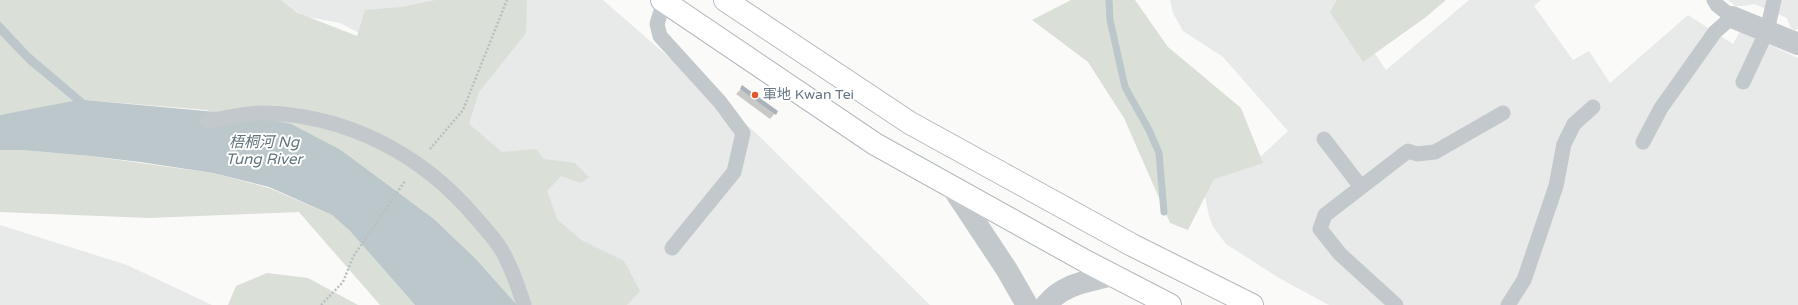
<!DOCTYPE html>
<meta charset="utf-8">
<style>
body{margin:0}
canvas{display:block;background:#fafaf8}
</style>
<canvas width="1798" height="305"></canvas>
<script>
const context = document.querySelector('canvas').getContext('2d');
context.lineJoin = 'round';
function fillPath(path, color) { context.fillStyle = color; context.fill(path, 'evenodd'); }
function trace(path, color, width, dash) { context.strokeStyle = color; context.lineWidth = width; context.lineCap = dash ? 'butt' : 'round'; context.setLineDash(dash || []); context.stroke(path); }
function label(font, color, halo, rows, align = 'center') {
  context.font = font + ' "Varela Round","Noto Sans SC",sans-serif'; context.lineWidth = 4; context.setLineDash([]); context.textBaseline = 'middle'; context.strokeStyle = halo; context.fillStyle = color; for (const [text, x, y, turn = 0] of rows) {
    context.save(); context.translate(x, y); context.rotate((+turn || 0) * Math.PI / 180); context.textAlign = isNaN(turn) ? turn : align; if (halo) context.strokeText(text, 0, 0); context.fillText(text, 0, 0); context.restore();
  }
}
fillPath(new Path2D(`
 M 281,0 L 471,0 L 367,37 L 340,23 L 303,16 Z
 M 527,0 L 603,0 L 756,133 L 930,305 L 605,305 L 459,129 Z
 M 1170,0 L 1338,0 L 1386,70 L 1469,0 L 1541,0 L 1534,6 L 1573,60 L 1589,51 L 1610,83 L 1688,15 L 1733,44 L 1740,31 L 1798,58 L 1798,305 L 1329,305 L 1325,303 L 1279,278 L 1226,244 L 1213,227 L 1209,216 L 1199,168 L 1260,157 L 1288,131 L 1223,57 L 1183,31 L 1173,13 Z
 M 1728,0 L 1798,0 L 1798,28 L 1795,31 L 1790,27 L 1787,18 L 1754,4 L 1745,6 L 1735,6 Z
 M 0,225 L 127,265 L 212,305 L 0,305 Z`), '#e8e9e9');
fillPath(new Path2D(`
 M 0,0 L 281,0 L 298,13 L 357,36 L 365,10 L 401,7 L 436,0 L 527,0 L 526,33 L 479,92 L 469,124 L 502,152 L 536,149 L 544,159 L 575,163 L 589,177 L 581,183 L 561,176 L 547,191 L 557,219 L 581,240 L 624,261 L 640,291 L 627,305 L 517,305 L 476,259 L 434,219 L 341,150 L 206,110 L 85,100 L 30,53 L 0,21 Z
 M 1071,0 L 1135,0 L 1168,47 L 1241,108 L 1263,163 L 1214,179 L 1188,230 L 1170,223 L 1124,118 L 1088,62 L 1032,20 Z
 M 1337,0 L 1446,0 L 1426,17 L 1363,62 L 1330,12 Z
 M 0,35 L 28,64 L 74,102 L 0,115 Z
 M 0,150 L 22,150 L 90,156 L 213,173 L 269,188 L 332,215 L 350,231 L 415,305 L 380,305 L 299,212 L 149,218 L 0,212 Z
 M 267,273 L 308,278 L 358,305 L 228,305 L 236,286 Z`), '#dadfd7');
fillPath(new Path2D(`
 M 0,21 L 30,53 L 85,100 L 249,115 L 291,124 L 341,150 L 434,219 L 476,259 L 517,305 L 415,305 L 350,231 L 332,215 L 269,187 L 213,173 L 140,162 L 90,156 L 22,150 L 0,150 L 0,115 L 73,101 L 28,64 L 0,35 Z`), '#bbc7cb');
fillPath(new Path2D(`
 M 743,87 L 777,111 L 770,119 L 736,94 Z`), '#0003');
trace(new Path2D(`
 M 1109,0 L 1110,20 L 1125,87 L 1149,130 L 1159,153 L 1164,212`), '#bbc7cb', 7);
fillPath(new Path2D(`
 M 742,85 L 778,111 L 776,115 L 740,89 Z`), '#aab3b9');
const secondary = new Path2D(`
 M 662,0 L 875,144 L 1087,262 L 1170,305
 M 725,0 L 910,123 L 1132,245 L 1252,305`);
trace(secondary, '#b3babf', 24);
trace(new Path2D(`
 M 430,149 L 463,110 L 507,0
 M 321,305 L 343,282 L 353,257 L 405,181`), '#bbbfc2', 2.5, [2, 2]);
trace(new Path2D(`
 M 664,1 L 657,24 L 660,36 L 720,102 L 743,133 L 734,172 L 672,248
 M 1743,82 L 1767,31 L 1774,0
 M 207,121 C 226,118 245,113 264,113 C 348,115 423,155 476,218 C 485,228 494,238 501,249 C 511,266 518,286 524,305
 M 1324,139 L 1361,187
 M 1643,142 L 1661,108 L 1715,32 L 1732,17 L 1717,5 L 1714,0
 M 1396,305 L 1340,254 L 1320,229 L 1325,215 L 1408,151 L 1417,154 L 1435,152 L 1503,113
 M 1508,305 L 1524,280 L 1556,186 L 1564,144 L 1574,124 L 1593,107`), '#c3c8cc', 15);
trace(new Path2D(`
 M 1732,17 L 1798,44
 M 952,187 L 1007,270 L 1027,305
 M 1046,305 C 1064,283 1087,282 1113,275`), '#c3c8cc', 22);
trace(secondary, '#fff', 22);
for (const [x, y, r, color] of [
 [755,95,4,"#e4572e"]
]) { const dot = new Path2D(); dot.arc(x, y, r, 0, 2 * Math.PI); context.fillStyle = color; context.fill(dot); trace(dot, '#fff', 1.5); }
label('14px', '#657683', '#fff', [
 ["軍地 Kwan Tei",763,95]
], 'left');
label('italic 15px', '#60757c', '#fff', [
 ["梧桐河 Ng",264,143],
 ["Tung River",264,160]
]);
</script>
